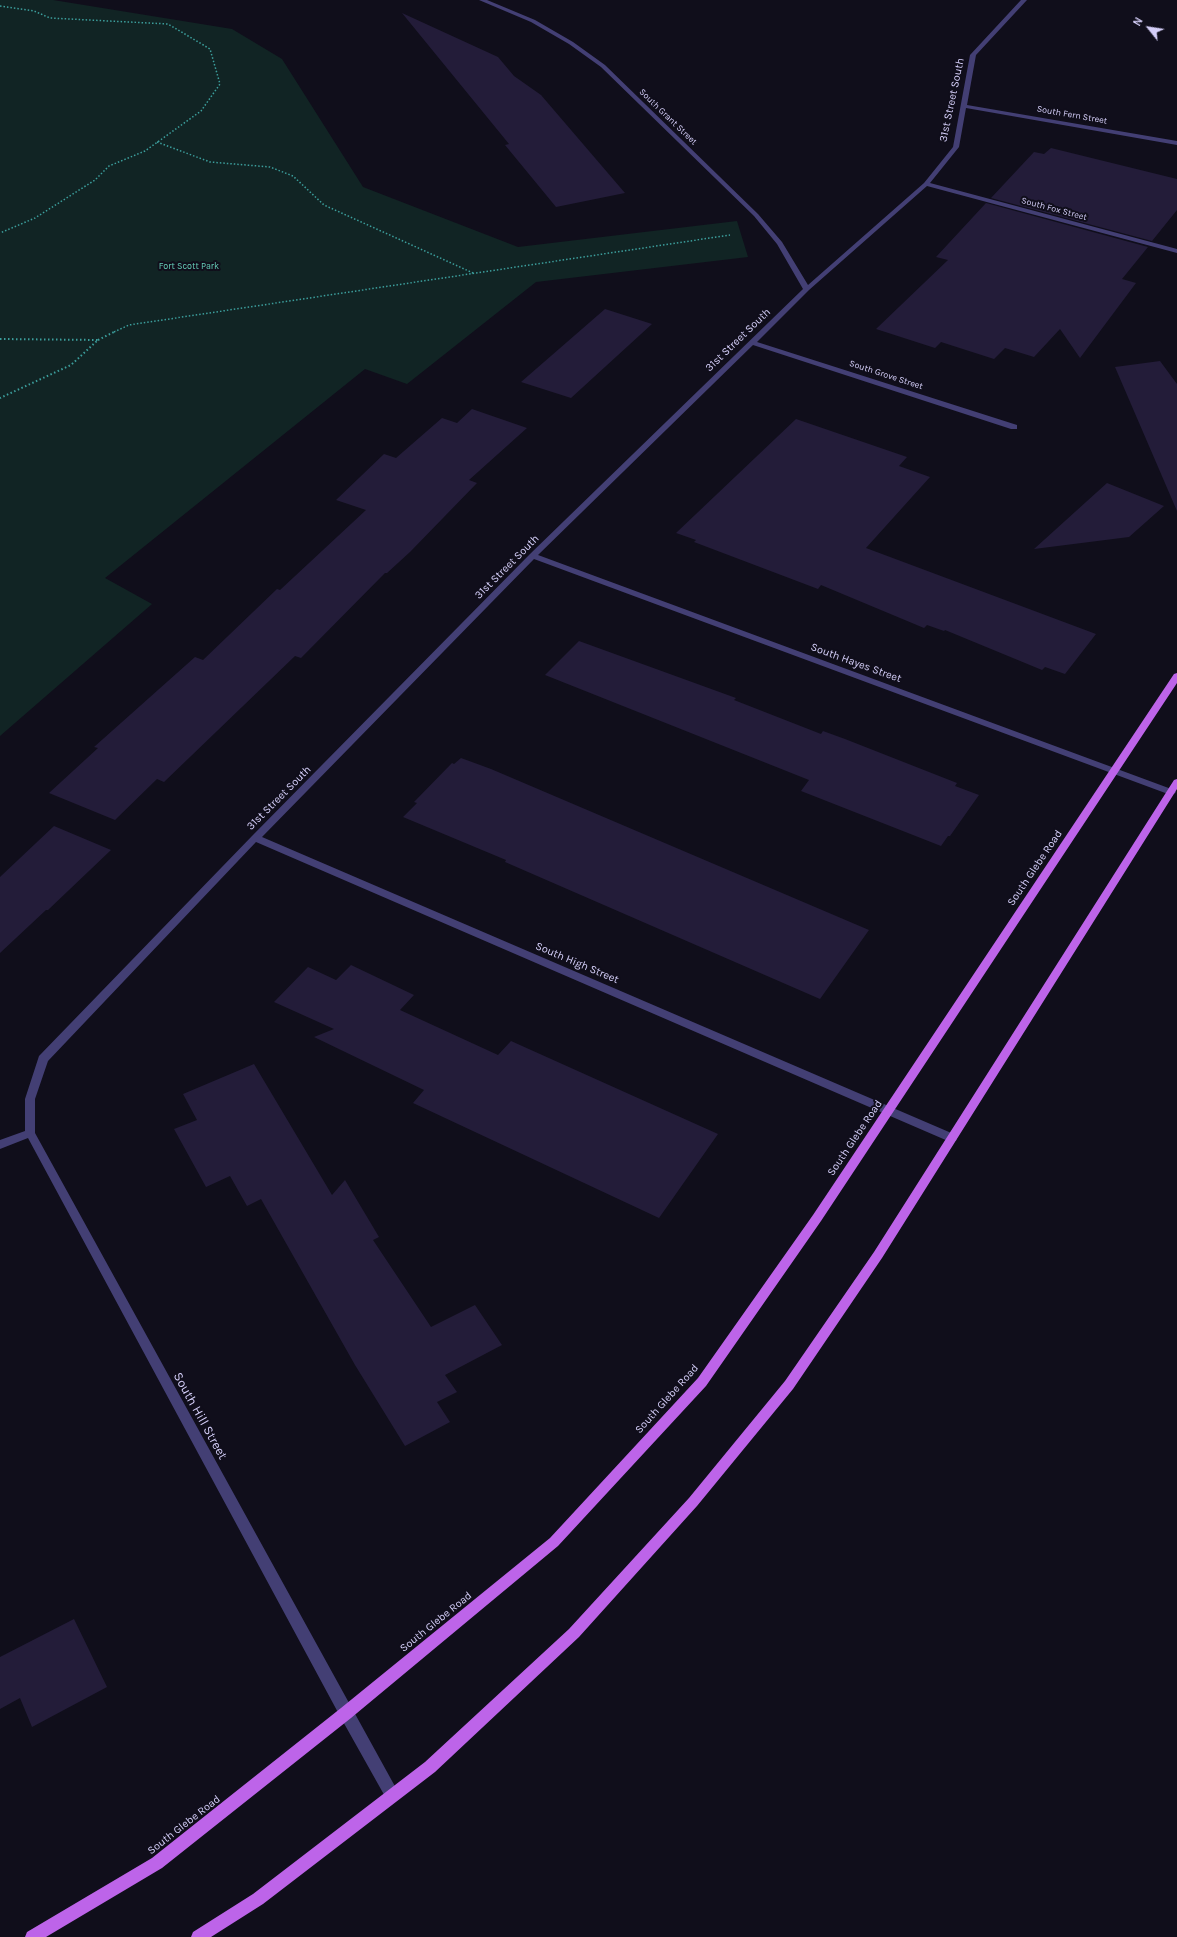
<!DOCTYPE html>
<style>
body{margin:0}
#map{position:relative;width:1177px;height:1937px;overflow:hidden;background:#100e1b;font-family:Karla,sans-serif}
canvas{display:block}
.north{position:absolute;left:1129px;top:8px;width:40px;height:40px;-webkit-text-stroke:3px #100e1b;paint-order:stroke;rotate:300deg;font-size:11px;font-weight:700;line-height:16px;text-align:center;color:#d4cef8}
.north::after{content:'';display:block;margin:auto;width:14px;height:18px;background:#d4cef8;clip-path:polygon(50% 0,100% 100%,50% 72%,0 100%)}
</style>
<div id="map">
<canvas width="1177" height="1937"></canvas>
<div class="north">N</div>
</div>
<script>
const context = document.querySelector('canvas').getContext('2d');
context.lineJoin = 'round';
function fillPath(path, color) { context.fillStyle = color; context.fill(path, 'evenodd'); }
function trace(path, color, width, dash) { context.strokeStyle = color; context.lineWidth = width; context.lineCap = dash ? 'butt' : 'round'; context.setLineDash(dash || []); context.stroke(path); }
function label(font, color, halo, rows, align = 'center') {
  context.font = font + ' Karla,sans-serif'; context.lineWidth = 4; context.setLineDash([]); context.textBaseline = 'middle'; context.strokeStyle = halo; context.fillStyle = color; for (const [text, x, y, turn = 0] of rows) {
    context.save(); context.translate(x, y); context.rotate((+turn || 0) * Math.PI / 180); context.textAlign = isNaN(turn) ? turn : align; if (halo) context.strokeText(text, 0, 0); context.fillText(text, 0, 0); context.restore();
  }
}
fillPath(new Path2D(`
 M 0,0 L 53,0 L 232,29 L 282,59 L 363,187 L 518,247 L 737,221 L 748,257 L 536,282 L 407,384 L 365,369 L 105,578 L 152,604 L 0,736 Z`), '#112424');
fillPath(new Path2D(`
 M 402,13 L 498,57 L 514,76 L 541,95 L 625,193 L 556,207 L 505,145 L 509,144 Z
 M 1051,148 L 1177,179 L 1177,210 L 1152,241 L 991,198 L 1034,152 L 1044,154 Z
 M 986,203 L 1148,247 L 1122,279 L 1136,283 L 1080,358 L 1060,329 L 1034,357 L 1005,348 L 994,359 L 941,342 L 935,348 L 876,329 L 948,260 L 936,257 Z
 M 605,309 L 652,324 L 571,398 L 521,382 Z
 M 1160,361 L 1177,384 L 1177,511 L 1115,367 Z
 M 472,409 L 527,428 L 469,480 L 477,483 L 410,552 L 387,573 L 385,573 L 301,658 L 295,656 L 164,782 L 157,779 L 115,820 L 49,793 L 98,748 L 94,747 L 195,657 L 203,660 L 277,589 L 280,590 L 366,510 L 336,500 L 384,454 L 396,458 L 442,418 L 457,423 Z
 M 796,419 L 907,457 L 899,466 L 930,477 L 866,548 L 1096,634 L 1065,674 L 1045,667 L 1042,670 L 945,630 L 944,631 L 927,625 L 924,628 L 821,585 L 818,589 L 694,542 L 696,540 L 676,533 Z
 M 1107,483 L 1164,506 L 1129,537 L 1034,549 Z
 M 579,641 L 736,698 L 734,700 L 821,734 L 823,731 L 845,739 L 957,783 L 955,786 L 979,795 L 950,836 L 948,836 L 941,846 L 801,791 L 809,780 L 545,675 Z
 M 461,758 L 491,769 L 869,930 L 820,999 L 505,862 L 506,860 L 403,817 L 417,803 L 414,802 L 452,763 L 454,764 Z
 M 54,826 L 111,850 L 48,910 L 46,910 L 0,953 L 0,877 Z
 M 351,965 L 414,995 L 400,1010 L 498,1055 L 511,1041 L 718,1134 L 659,1218 L 413,1103 L 424,1090 L 314,1037 L 334,1029 L 274,1002 L 308,967 L 336,980 Z
 M 254,1064 L 332,1195 L 345,1180 L 379,1237 L 373,1240 L 431,1327 L 475,1305 L 502,1345 L 445,1375 L 457,1392 L 437,1402 L 450,1422 L 405,1446 L 355,1365 L 261,1199 L 247,1206 L 230,1176 L 206,1187 L 174,1129 L 197,1120 L 183,1094 Z
 M 74,1619 L 107,1687 L 32,1727 L 20,1698 L 0,1709 L 0,1657 Z`), '#231c39');
trace(new Path2D(`
 M 0,6 L 34,11 L 50,18 L 168,24 L 210,49 L 220,84 L 201,111 L 145,151 L 109,166 L 95,180 L 35,218 L 0,233
 M 157,142 L 210,162 L 270,167 L 293,176 L 324,205 L 473,273
 M 114,332 L 129,325 L 730,235`), '#3c9e9c', 1.5, [1.5, 2]);
trace(new Path2D(`
 M 0,339 L 98,340 L 71,365 L 0,398
 M 98,340 L 116,331`), '#3c9e9c', 2, [1.5, 2.5]);
fillPath(new Path2D(`
 M 479,0 L 487,0 L 535,20 L 573,42 L 605,65 L 758,214 L 782,242 L 808,285 L 924,183 L 953,147 L 970,55 L 1021,0 L 1027,0 L 976,55 L 967,105 L 1177,141 L 1177,145 L 966,108 L 959,147 L 930,183 L 1177,249 L 1177,253 L 927,186 L 809,290 L 757,342 L 1017,425 L 1017,429 L 1011,429 L 753,345 L 538,555 L 1174,790 L 1176,792 L 1174,794 L 1168,794 L 534,559 L 262,837 L 956,1135 L 957,1138 L 956,1141 L 948,1141 L 256,842 L 48,1061 L 35,1099 L 35,1133 L 397,1790 L 399,1795 L 397,1800 L 392,1802 L 387,1800 L 341,1718 L 28,1138 L 0,1149 L 0,1140 L 25,1131 L 25,1099 L 39,1056 L 252,836 L 530,554 L 803,289 L 777,244 L 754,216 L 601,67 L 569,44 L 531,22 Z`), '#433f74');
fillPath(new Path2D(`
 M 1177,673 L 1177,683 L 821,1221 L 706,1386 L 558,1546 L 351,1718 L 162,1868 L 46,1937 L 25,1937 L 27,1932 L 152,1858 L 341,1708 L 550,1538 L 698,1378 L 813,1215 L 1174,674 Z
 M 1177,779 L 1177,789 L 882,1258 L 793,1389 L 697,1506 L 579,1637 L 435,1772 L 263,1904 L 211,1937 L 191,1937 L 193,1932 L 253,1894 L 425,1762 L 569,1629 L 689,1498 L 785,1381 L 874,1252 L 1174,780 Z`), '#bd64e9');
label('9px', '#d4cef8', '#100e1b', [
 ["South Fern Street",1072,115,10],
 ["South Grant Street",668,117,44],
 ["South Fox Street",1054,209,15],
 ["South Grove Street",886,375,18]
]);
label('9px', '#65cdb7', '#100e1b', [
 ["Fort Scott Park",189,266]
]);
label('11px', '#d4cef8', '#100e1b', [
 ["31st Street South",952,100,-78],
 ["31st Street South",738,340,-44],
 ["31st Street South",507,567,-45],
 ["South Hayes Street",856,663,20],
 ["31st Street South",279,798,-45],
 ["South Glebe Road",1035,868,-56],
 ["South High Street",577,963,23],
 ["South Glebe Road",855,1138,-56],
 ["South Glebe Road",667,1399,-48],
 ["South Glebe Road",436,1622,-39],
 ["South Glebe Road",184,1825,-38]
]);
label('13px', '#d4cef8', '#100e1b', [
 ["South Hill Street",200,1416,61]
]);
</script>
